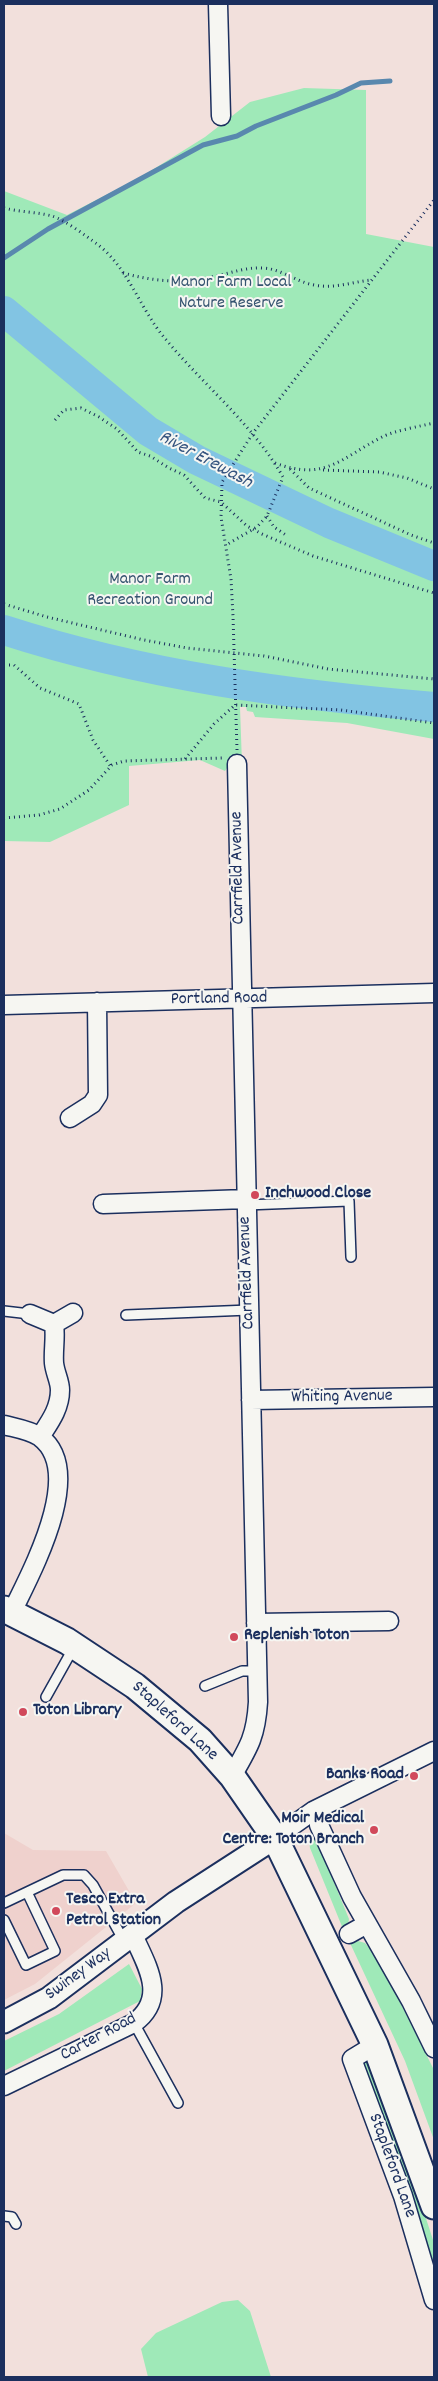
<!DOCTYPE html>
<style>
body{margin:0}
#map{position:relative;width:438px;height:2381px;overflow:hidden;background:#f2e0dc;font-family:Dekko,sans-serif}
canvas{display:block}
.frame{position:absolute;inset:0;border:5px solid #1b2f5e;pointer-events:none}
</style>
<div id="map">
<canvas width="438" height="2381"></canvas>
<div class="frame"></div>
</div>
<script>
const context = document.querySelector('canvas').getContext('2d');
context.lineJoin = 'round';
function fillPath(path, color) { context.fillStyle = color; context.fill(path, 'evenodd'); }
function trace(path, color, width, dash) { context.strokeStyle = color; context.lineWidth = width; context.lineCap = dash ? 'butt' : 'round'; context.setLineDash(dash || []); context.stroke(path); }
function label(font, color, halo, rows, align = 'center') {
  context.font = font + ' Dekko,sans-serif'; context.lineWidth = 4; context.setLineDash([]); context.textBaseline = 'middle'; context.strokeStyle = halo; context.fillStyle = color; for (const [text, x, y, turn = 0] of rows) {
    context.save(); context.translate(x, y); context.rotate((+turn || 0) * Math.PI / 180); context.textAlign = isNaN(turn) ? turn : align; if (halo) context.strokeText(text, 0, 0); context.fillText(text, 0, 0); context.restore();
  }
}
fillPath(new Path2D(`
 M 4,1833 L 33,1850 L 106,1851 L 136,1903 L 35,1984 L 4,2000 Z`), '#efd1cd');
fillPath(new Path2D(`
 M 304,88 L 366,90 L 366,234 L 434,247 L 434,739 L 347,723 L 255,717 L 253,712 L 247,711 L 246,707 L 240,707 L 242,764 L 229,765 L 225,771 L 200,760 L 129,766 L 129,805 L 50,842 L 4,841 L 4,191 L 67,215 L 141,177 L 205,137 L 250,102 ZM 109,393 L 169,429 L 205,454 L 176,439 ZM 220,459 L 273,490 L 273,491 L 218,462 Z
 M 316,1838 L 349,1919 L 348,1925 L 343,1929 L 310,1848 L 309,1841 Z
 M 358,1941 L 365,1943 L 370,1949 L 395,1992 L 434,2070 L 434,2140 L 405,2061 L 350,1943 Z
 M 129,1964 L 142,1989 L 140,2001 L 4,2071 L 4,2041 L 59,2014 Z
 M 364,2062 L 367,2063 L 406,2157 L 434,2243 L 434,2278 L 360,2063 Z
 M 238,2300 L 250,2311 L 271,2377 L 148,2377 L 141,2349 L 156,2333 L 222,2302 Z`), '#9fe9b8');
trace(new Path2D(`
 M 4,258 L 48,229 L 203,145 L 237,136 L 256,126 L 336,95 L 361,83 L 390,81`), '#5988ae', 5);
trace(new Path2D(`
 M 4,311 L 148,431 L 197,460 L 329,523 L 434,566
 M 4,630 C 143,675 289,695 434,707`), '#82c4e3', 30);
const service = new Path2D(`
 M 246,1205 L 349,1201 L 351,1257
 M 4,1311 L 30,1314
 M 126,1315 L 249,1310
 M 205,1686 L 242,1671 L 257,1671
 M 46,1697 L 74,1647
 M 4,1903 L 63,1875 L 84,1875 L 93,1885 L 124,1941
 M 4,1920 L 26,1965 L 55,1951 L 27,1892
 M 134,2023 L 178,2103
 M 4,2216 L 12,2217 L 16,2224`);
const minor = new Path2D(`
 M 218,4 L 221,116
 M 4,1005 L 434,993
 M 70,1118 L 92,1104 L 98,1095 L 97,1002
 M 103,1204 L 246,1199
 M 30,1314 L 54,1324 L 73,1313
 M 251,1400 L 434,1397
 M 4,1425 C 15,1428 30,1430 40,1437 C 87,1472 30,1574 12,1612
 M 40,1437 C 49,1423 60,1409 60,1390 C 60,1381 55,1373 54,1363 C 53,1350 56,1337 54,1324
 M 256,1623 L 389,1621
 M 232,1776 C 249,1747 256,1736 258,1702 L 237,764
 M 319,1825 L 352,1897 L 411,2001 L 434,2048
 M 275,1838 L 313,1811 L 434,1751
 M 349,1934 L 367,1924
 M 375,2045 L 352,2059 L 403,2196 L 434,2300
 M 4,2086 L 134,2023 C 168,1998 147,1966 133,1935`);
const tertiary = new Path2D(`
 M 4,2022 L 49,1998 L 176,1902 L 275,1838`);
const secondary = new Path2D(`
 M 4,1609 L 67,1641 L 135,1686 L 200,1740 L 232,1776 L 275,1838 L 375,2045 L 434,2206`);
trace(service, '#1b2f5e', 12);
trace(minor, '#1b2f5e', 21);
trace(tertiary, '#1b2f5e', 25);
trace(secondary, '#1b2f5e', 29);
trace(new Path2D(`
 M 4,208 C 20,212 37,212 52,216 C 65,220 86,236 97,244 C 127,266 140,308 163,336 C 202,384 252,423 283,477 L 267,516 L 257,527 L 226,545
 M 123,273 C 152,281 181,284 211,277 C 229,274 244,267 263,268 C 282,269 296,282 314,285 C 334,289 352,282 371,280
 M 55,420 L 64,410 L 81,408 L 99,417 L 117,429 L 138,452 L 150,456 L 169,468 L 184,475 L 205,498 L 221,502 L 247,526 L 262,534 L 313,556 L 434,593
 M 275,463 C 325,482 341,458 382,437 C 393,431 421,426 434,423
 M 290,469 L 309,488 L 411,535 L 434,543
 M 323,470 L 379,472 L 407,478 L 434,489
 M 267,516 L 274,527 L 286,535
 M 4,604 L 47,617 L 144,640 L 187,648 L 264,656 L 328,669 L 434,679
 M 4,665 L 14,665 L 40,688 L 79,704 L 93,740 L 111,767
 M 237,750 L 233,616 L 231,579 L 221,517 L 222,482 L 253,433 L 434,200
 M 185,759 L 214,724 L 235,705 L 341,710 L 434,723
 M 4,818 L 39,815 L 60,809 L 89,790 L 112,765 L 124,761 L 222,758`), '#1b2f5e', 3, [1, 4]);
trace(service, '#f6f6f2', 9);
trace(minor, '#f6f6f2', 18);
trace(tertiary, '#f6f6f2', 21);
trace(secondary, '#f6f6f2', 25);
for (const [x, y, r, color] of [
 [255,1195,5,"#d1495b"],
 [234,1637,5,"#d1495b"],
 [23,1712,5,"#d1495b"],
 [414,1776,5,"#d1495b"],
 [374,1830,5,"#d1495b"],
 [56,1911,5,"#d1495b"]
]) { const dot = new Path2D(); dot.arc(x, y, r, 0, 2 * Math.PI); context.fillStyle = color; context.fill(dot); trace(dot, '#f6f6f2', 2); }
label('18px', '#355470', '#f6f6f2', [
 ["Manor Farm Local",231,284],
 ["Nature Reserve",231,305],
 ["Manor Farm",150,581],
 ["Recreation Ground",150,602]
]);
label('18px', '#1b2f5e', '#f6f6f2', [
 ["Carrfield Avenue",239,868,-91],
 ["Portland Road",219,1000,-1],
 ["Carrfield Avenue",248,1273,-92],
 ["Whiting Avenue",342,1398,-1],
 ["Stapleford Lane",174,1722,42],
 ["Swiney Way",79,1975,-36],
 ["Carter Road",99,2038,-28],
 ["Stapleford Lane",391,2166,70]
]);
label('bold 18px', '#1b2f5e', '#f6f6f2', [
 ["Inchwood Close",265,1195],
 ["Replenish Toton",244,1637],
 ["Toton Library",33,1712],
 ["Banks Road",404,1776,"right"],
 ["Moir Medical",364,1820,"right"],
 ["Centre: Toton Branch",364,1841,"right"],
 ["Tesco Extra",66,1901],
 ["Petrol Station",66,1922]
], 'left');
label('italic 19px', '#35547f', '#f6f6f2', [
 ["River Erewash",205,461,28]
]);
</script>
